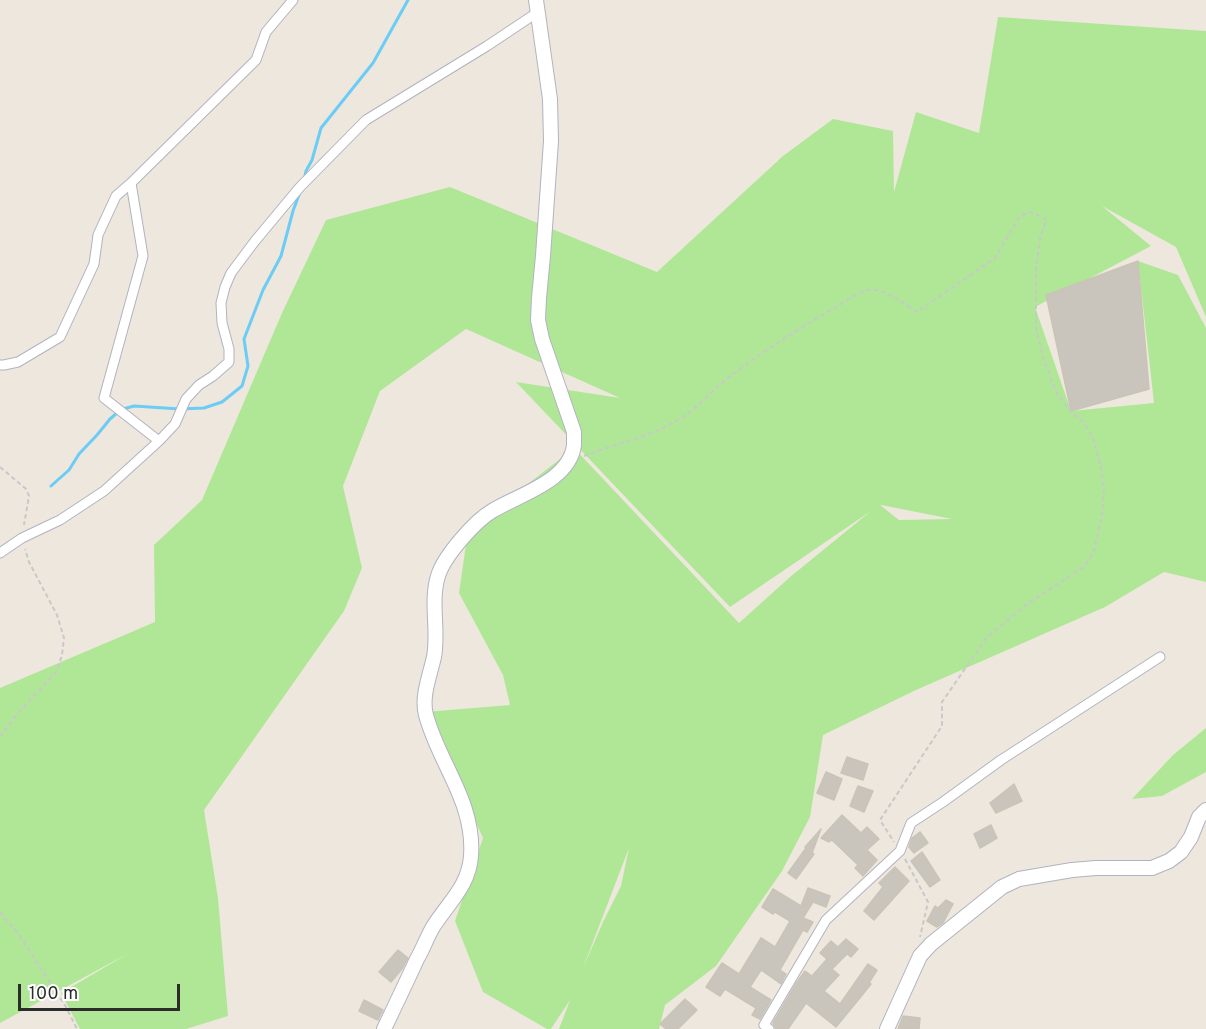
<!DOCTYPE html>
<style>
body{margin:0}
#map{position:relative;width:1206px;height:1029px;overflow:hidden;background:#eee7dd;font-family:Overpass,sans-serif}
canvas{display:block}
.scale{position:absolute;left:18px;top:984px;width:162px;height:27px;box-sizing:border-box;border:3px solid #2c2c2c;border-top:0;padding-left:8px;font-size:18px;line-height:21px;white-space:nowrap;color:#2c2c2c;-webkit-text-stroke:4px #fff;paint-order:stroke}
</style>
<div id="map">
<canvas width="1206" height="1029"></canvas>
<div class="scale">100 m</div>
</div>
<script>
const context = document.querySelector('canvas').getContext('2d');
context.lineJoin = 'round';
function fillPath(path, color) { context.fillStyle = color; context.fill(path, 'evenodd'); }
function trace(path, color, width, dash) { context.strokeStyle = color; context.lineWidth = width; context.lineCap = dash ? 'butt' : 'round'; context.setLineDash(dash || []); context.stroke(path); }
fillPath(new Path2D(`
 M 998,17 L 1206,31 L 1206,317 L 1176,247 L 1102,206 L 1151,246 L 1035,307 L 1071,411 L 1154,403 L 1138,261 L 1178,275 L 1206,328 L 1206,582 L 1164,572 L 1105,607 L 916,690 L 823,735 L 810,817 L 782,871 L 716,966 L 665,1005 L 659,1029 L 559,1029 L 570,1000 L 551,1029 L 547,1029 L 483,992 L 455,921 L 483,838 L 425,712 L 510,705 L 503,675 L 459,593 L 468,531 L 574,448 L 739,623 L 790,577 L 871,511 L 730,607 L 516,382 L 620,398 L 466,329 L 380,391 L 343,486 L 362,568 L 344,611 L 204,810 L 218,898 L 228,1016 L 186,1029 L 80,1029 L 61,993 L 129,953 L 0,1023 L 0,688 L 155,622 L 154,545 L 202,500 L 282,313 L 326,220 L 450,187 L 657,272 L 783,156 L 833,119 L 893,131 L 894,192 L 916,112 L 979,133 ZM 880,505 L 881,505 L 952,519 L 899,520 ZM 629,848 L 621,886 L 603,922 L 583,968 Z
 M 1206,728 L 1206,772 L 1162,796 L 1132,799 L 1173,755 Z`), '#b0e797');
trace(new Path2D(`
 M 304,180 L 306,171 L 312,160 L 321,128 L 373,63 L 408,0
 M 123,409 L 134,406 L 180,409 L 204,408 L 222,402 L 242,386 L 248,366 L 244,339 L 263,290 L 281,256 L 293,211 L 300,192
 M 51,486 L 69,470 L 79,454 L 97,435 L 110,419 L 118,412`), '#6bccf5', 3);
const building = new Path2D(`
 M 1138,261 L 1149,389 L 1071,411 L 1046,295 Z
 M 847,757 L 868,764 L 863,780 L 841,773 Z
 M 826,772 L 842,779 L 834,800 L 817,793 Z
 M 1014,784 L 1022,801 L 996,813 L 990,803 Z
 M 858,786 L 873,791 L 864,812 L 850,806 Z
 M 842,815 L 861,833 L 867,827 L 879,839 L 867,850 L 877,860 L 863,876 L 855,868 L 858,865 L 832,840 L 829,842 L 821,838 Z
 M 991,825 L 997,838 L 980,848 L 974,834 Z
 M 821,829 L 812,853 L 814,854 L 796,879 L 788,873 L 806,848 L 805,847 Z
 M 920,832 L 928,843 L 914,853 L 909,847 L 912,838 Z
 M 922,852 L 940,880 L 930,887 L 911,861 Z
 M 895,867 L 909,881 L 874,920 L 864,911 L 883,887 L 879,883 Z
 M 808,888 L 830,896 L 826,907 L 813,902 L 803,918 L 813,922 L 807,932 L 803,930 L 780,970 L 786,974 L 781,984 L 761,970 L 750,987 L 771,1000 L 760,1019 L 752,1015 L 756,1008 L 725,989 L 720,996 L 706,987 L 722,963 L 739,974 L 761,938 L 775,947 L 790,921 L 775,912 L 773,914 L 762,907 L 773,889 L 801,906 Z
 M 946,900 L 953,904 L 943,923 L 937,927 L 927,921 L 935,906 L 938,908 Z
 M 846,939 L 858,949 L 851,957 L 847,954 L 832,969 L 839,975 L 824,991 L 840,1004 L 868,964 L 877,970 L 869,983 L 871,984 L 859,999 L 836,1027 L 806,1003 L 788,1029 L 776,1029 L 773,1023 L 797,982 L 805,971 L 812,976 L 827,959 L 820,953 L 831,941 L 838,947 Z
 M 398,950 L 408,958 L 402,969 L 391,982 L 379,972 Z
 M 685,999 L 697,1010 L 678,1029 L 666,1029 L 660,1024 Z
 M 364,1000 L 383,1010 L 378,1020 L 359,1011 Z
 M 903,1016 L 920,1018 L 919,1029 L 898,1029 Z`);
fillPath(building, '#c9c5bc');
trace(building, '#cac4b7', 1.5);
const street = new Path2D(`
 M 131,183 L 143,256 L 104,398 L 159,441
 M 0,365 L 4,365 L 18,362 L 60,337 L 94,264 L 98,235 L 116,196 L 131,183 L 256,60 L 266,32 L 293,0
 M 0,553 L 22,538 L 60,520 L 104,491 L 159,441 L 175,424 L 186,399 L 199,385 L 213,376 L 229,362 L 229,349 L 222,323 L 221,303 L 225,287 L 231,273 L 255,241 L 300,187 L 366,120 L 487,46 L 538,12
 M 769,1029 L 764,1025 L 826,920 L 900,851 L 911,823 L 943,802 L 1001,760 L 1160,657`);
const secondary = new Path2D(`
 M 384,1029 C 395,1006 406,983 417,959 C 423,949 427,937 433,927 C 448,903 469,886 471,856 C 475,802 439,764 426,715 C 421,697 430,675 434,657 C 439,631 430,602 438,576 C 444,556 475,521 492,511 C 518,495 570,481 574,445 C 574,441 574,436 574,432 L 542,339 L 538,320 L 539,298 L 543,256 L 551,141 L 550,99 L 536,0
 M 887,1029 L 920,956 L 931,944 L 1002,887 L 1019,879 L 1072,870 L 1096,868 L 1152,868 L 1169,861 L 1181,852 L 1191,837 L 1199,817 L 1206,810`);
trace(street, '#b1b3c0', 11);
trace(secondary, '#b1b3c0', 16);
trace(new Path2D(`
 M 584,456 C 615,444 649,437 678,420 C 697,409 710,392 727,379 C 760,353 795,331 831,310 C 844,303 856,291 872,290 C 888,290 904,304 917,312 L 995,258 L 1020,216 L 1030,212 L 1046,219 L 1040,239 L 1036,268 L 1036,329 L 1044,360 L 1057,394 L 1071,411 L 1084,423 L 1093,438 L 1101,467 L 1104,488 L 1102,515 L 1094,551 L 1085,566 L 1027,604 L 987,637 L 942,702 L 942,726 L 880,820 L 894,842
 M 0,467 L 26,489 L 29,496 L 24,525
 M 0,737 L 17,714 L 57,671 L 62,655 L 64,638 L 57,615 L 29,562 L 25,549
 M 905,859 L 928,902 L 920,937
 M 0,912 L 17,932 L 66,1007 L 77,1029`), '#c8c8c8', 2, [4.5, 3]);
trace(street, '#fff', 9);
trace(secondary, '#fff', 14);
</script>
